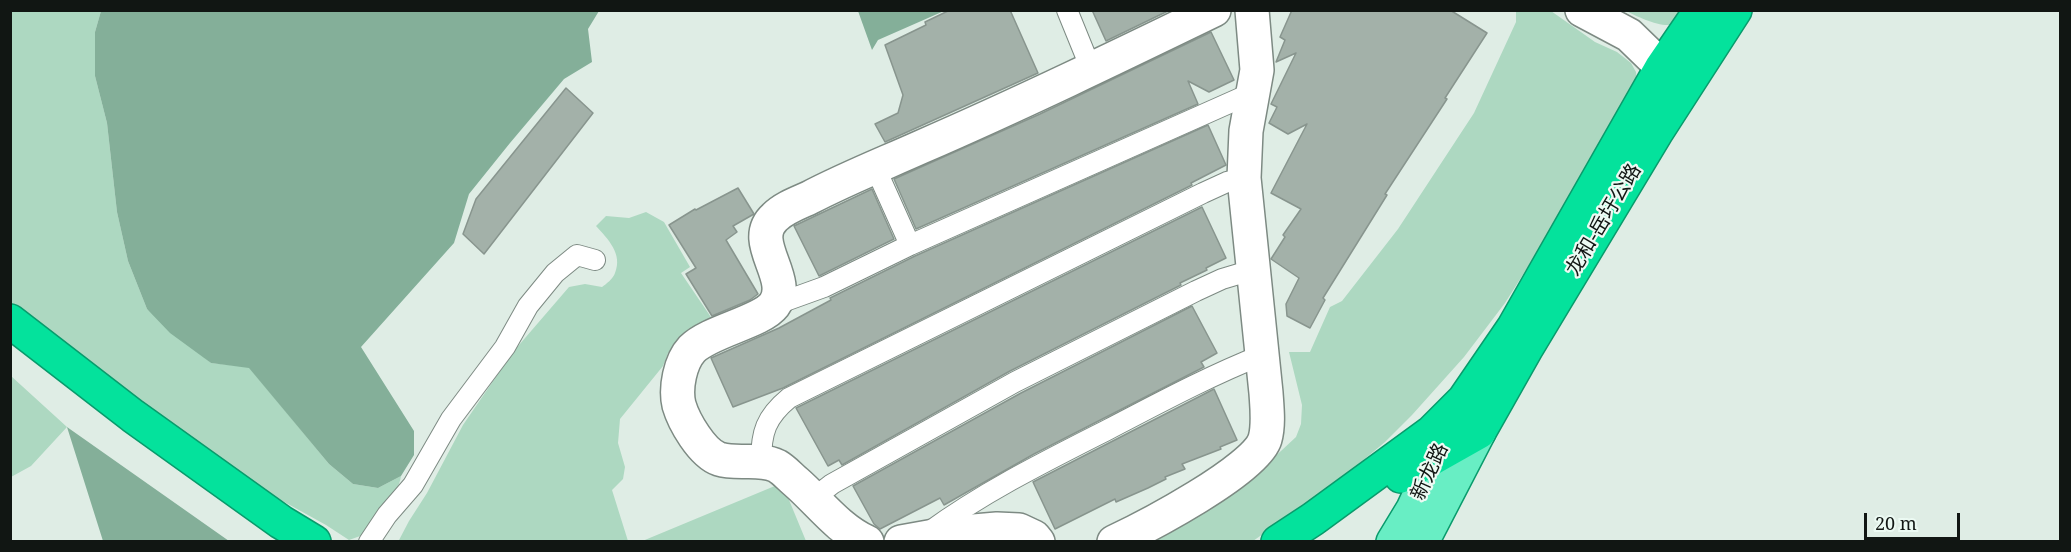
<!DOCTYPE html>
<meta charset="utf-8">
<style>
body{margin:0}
#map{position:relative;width:2071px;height:552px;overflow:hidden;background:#dfede5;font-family:"Noto Serif",serif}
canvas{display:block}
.frame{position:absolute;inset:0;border:12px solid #111613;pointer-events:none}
.scale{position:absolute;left:1864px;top:513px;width:96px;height:27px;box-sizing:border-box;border:3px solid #111613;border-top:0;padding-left:8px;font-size:18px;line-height:21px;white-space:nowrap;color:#111613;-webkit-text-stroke:4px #ecfaf3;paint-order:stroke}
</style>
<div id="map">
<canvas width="2071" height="552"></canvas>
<div class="frame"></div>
<div class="scale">20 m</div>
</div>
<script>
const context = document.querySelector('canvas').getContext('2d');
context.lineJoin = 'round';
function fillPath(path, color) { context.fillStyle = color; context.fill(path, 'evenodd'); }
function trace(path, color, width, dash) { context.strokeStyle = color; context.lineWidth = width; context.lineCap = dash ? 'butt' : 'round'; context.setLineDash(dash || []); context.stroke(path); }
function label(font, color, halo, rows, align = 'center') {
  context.font = font + ' "Noto Serif","Noto Sans SC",serif'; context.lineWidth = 4.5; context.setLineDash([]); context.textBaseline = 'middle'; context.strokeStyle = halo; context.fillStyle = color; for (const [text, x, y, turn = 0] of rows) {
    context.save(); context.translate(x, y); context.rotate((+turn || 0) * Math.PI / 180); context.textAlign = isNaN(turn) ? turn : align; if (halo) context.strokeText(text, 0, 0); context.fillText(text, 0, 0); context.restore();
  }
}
fillPath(new Path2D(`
 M 1516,10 L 1551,11 L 1595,42 L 1617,52 L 1631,63 L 1636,72 L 1637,84 L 1541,246 L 1505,303 L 1464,357 L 1412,415 L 1385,442 L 1337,482 L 1253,541 L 1152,542 L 1239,490 L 1296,437 L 1301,424 L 1302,405 L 1289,352 L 1310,352 L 1330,307 L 1342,301 L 1398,229 L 1474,113 L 1516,22 Z
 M 10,11 L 101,11 L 95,32 L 95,76 L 107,123 L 117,212 L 128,261 L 147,309 L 211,363 L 249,367 L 329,464 L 353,484 L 378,488 L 401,476 C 398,498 374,516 363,535 L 349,540 L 326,525 L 250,483 L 55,340 L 11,304 Z
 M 1626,11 L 1688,11 C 1684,15 1679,22 1674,24 C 1663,29 1636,16 1626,11 Z
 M 646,212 L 664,222 L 690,267 L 681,273 L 717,326 L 681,339 L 668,353 L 663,366 L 620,419 L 618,443 L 625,467 L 623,479 L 612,490 L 628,541 L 398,542 L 409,521 L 427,493 L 463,425 L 513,352 L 569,287 L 585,284 L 602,287 C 606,284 613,279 615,273 C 623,254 608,239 596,226 L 606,216 L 629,218 Z
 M 11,376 L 67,427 L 31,466 L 11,477 Z
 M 782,483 L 806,541 L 640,542 Z`), '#add8c1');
fillPath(new Path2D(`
 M 101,11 L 599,11 L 588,29 L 592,62 L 564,79 L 510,143 L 469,194 L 454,243 L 361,347 L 414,431 L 414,455 L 401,476 L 378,488 L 353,484 L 329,464 L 249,368 L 211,363 L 170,333 L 147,309 L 128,261 L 117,212 L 107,123 L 95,76 L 95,32 Z
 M 858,11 L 858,10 L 944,11 L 878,40 L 872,50 Z
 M 67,427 L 229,541 L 103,541 Z`), '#84af99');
const building = new Path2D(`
 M 950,10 L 1010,10 L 1038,73 L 885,142 L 875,124 L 898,113 L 903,95 L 885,45 L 926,25 L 925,22 Z
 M 1092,10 L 1170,10 L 1106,41 Z
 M 1292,10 L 1450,10 L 1487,33 L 1445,98 L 1447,99 L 1385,194 L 1387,195 L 1323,298 L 1325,300 L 1310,328 L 1287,316 L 1286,304 L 1299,278 L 1271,259 L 1285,237 L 1283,235 L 1301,209 L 1271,193 L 1307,124 L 1288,134 L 1269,123 L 1277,107 L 1271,104 L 1296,53 L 1276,62 L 1285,40 L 1280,37 Z
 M 1211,32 L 1234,80 L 1209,92 L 1188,81 L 1198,104 L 916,229 L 894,179 L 1040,114 Z
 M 566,88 L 593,113 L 484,254 L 463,234 L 476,199 Z
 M 1208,125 L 1226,165 L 1191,183 L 1192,185 L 783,388 L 733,407 L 711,358 L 779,328 L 831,300 L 830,298 L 915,256 Z
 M 738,188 L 754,214 L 733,226 L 737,232 L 726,240 L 758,294 L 750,300 L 712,316 L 686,274 L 696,268 L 669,225 L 695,209 L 696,210 Z
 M 872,189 L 894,239 L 819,276 L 794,226 Z
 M 1202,207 L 1226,258 L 1206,268 L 1207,270 L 1180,283 L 1181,285 L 1010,371 L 842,465 L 839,460 L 828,466 L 796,408 Z
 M 1192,306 L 1217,353 L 1201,362 L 1204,367 L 1034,454 L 944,505 L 940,498 L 880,529 L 874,524 L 853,486 L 1021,393 Z
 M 1214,389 L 1237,440 L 1220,447 L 1221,449 L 1182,464 L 1185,469 L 1165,477 L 1166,479 L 1148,488 L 1116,502 L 1115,499 L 1055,529 L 1033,482 Z`);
fillPath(building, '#a3b1a9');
trace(building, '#88958e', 1.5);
const lane = new Path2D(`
 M 1067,10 L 1091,69
 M 875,167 L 910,245
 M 774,305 L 824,287 L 910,245 L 1254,92
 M 761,462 C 761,432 766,417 789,398 L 1203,193 L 1227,182 L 1244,178
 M 814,498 L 832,484 L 1015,382 L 1196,291 L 1222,279 L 1252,270
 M 929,532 C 985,491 1048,460 1109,429 C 1159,403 1209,376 1262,355
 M 369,542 L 387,515 L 413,485 L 451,419 L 505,347 L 528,306 L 555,273 L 577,255 L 595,260`);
const street = new Path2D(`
 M 1582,10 L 1629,35 L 1662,67
 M 867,542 C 838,529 819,502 796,482 C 790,477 784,470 777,466 C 759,457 738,465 719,459 C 702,453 684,422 679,405 C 675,388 680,362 692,349 C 710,331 761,322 774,305 C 794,278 747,242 775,217 C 784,208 798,203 809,198 C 845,179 883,164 921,147 C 1020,104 1117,57 1214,10
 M 901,542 L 951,533 L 997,529 L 1019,530 L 1034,537 L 1038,542
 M 1114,542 C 1144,528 1256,470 1265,439 C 1269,425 1267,408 1266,393 L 1244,178 L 1246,131 L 1257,70 L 1252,10`);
const primary = new Path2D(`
 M 1393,542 L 1413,509 L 1445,439
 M 1422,542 L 1479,432`);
const highway = new Path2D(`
 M 10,321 L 133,416 L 281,522 L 314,542
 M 1401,476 L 1479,432 L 1527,347 L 1657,131 L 1735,10
 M 1278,542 L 1313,519 L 1432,432 L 1464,400 L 1514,327 L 1662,67 L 1701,10`);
trace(lane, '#7d8a83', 22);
trace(street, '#7d8a83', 36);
trace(primary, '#099b6c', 36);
trace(highway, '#099b6c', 36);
trace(lane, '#fff', 20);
trace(street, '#fff', 33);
trace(primary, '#68eec4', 33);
trace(highway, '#04e29c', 33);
label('20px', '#111613', '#ecfaf3', [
 ["龙和-岳圩公路",1604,220,-59],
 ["新龙路",1430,472,-65]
]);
</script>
